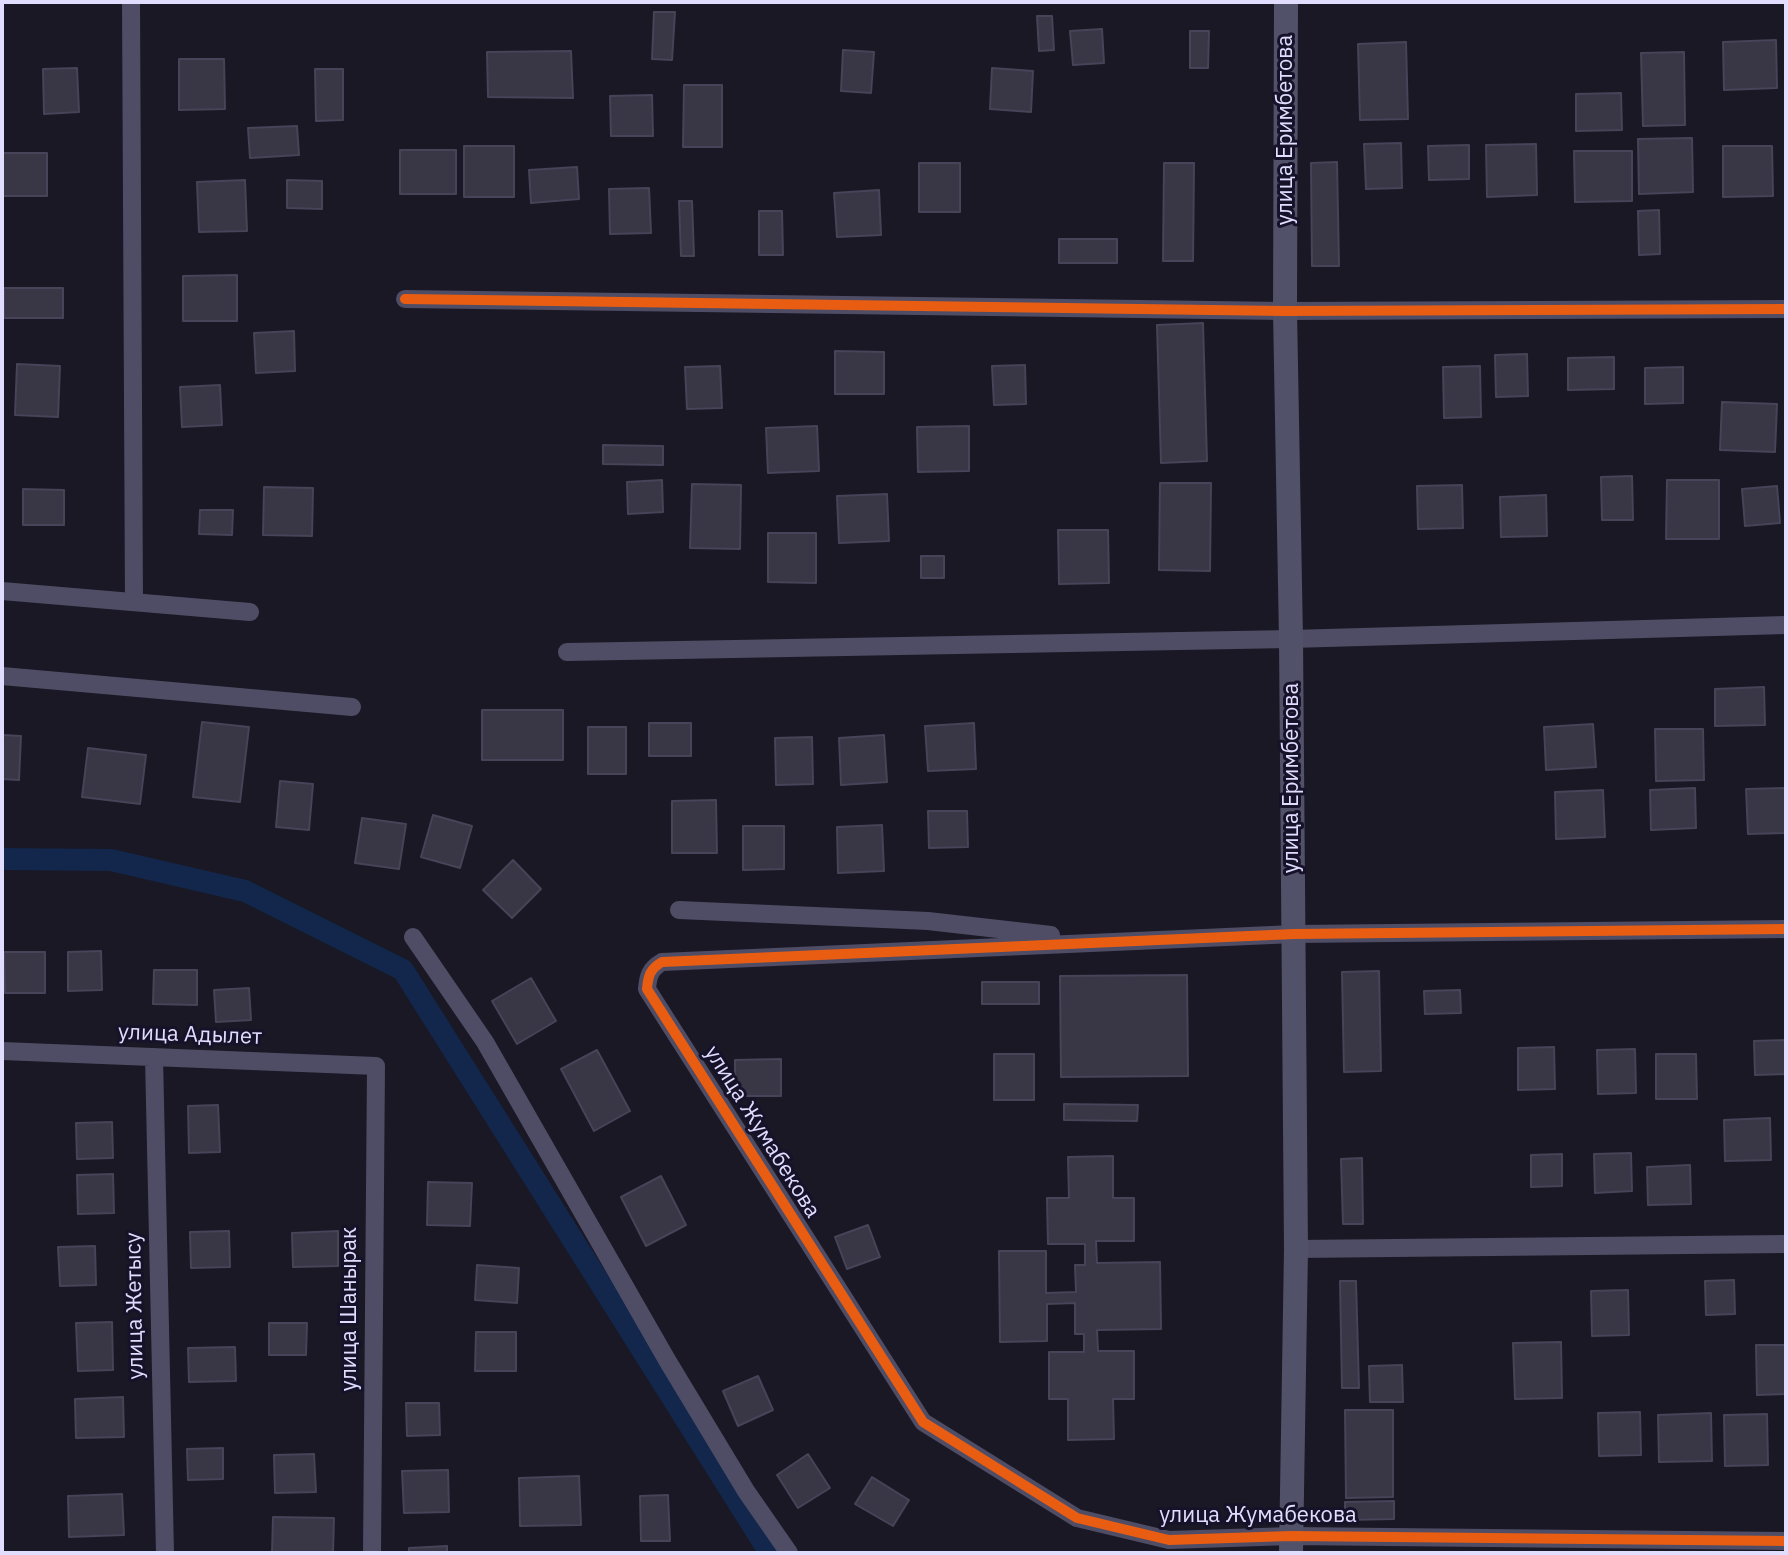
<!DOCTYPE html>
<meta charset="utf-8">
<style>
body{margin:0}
#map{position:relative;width:1788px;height:1555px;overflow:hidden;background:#1a1824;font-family:"IBM Plex Sans",sans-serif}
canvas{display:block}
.frame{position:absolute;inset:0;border:4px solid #e1ddfe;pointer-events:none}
</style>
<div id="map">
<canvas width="1788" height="1555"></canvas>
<div class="frame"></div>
</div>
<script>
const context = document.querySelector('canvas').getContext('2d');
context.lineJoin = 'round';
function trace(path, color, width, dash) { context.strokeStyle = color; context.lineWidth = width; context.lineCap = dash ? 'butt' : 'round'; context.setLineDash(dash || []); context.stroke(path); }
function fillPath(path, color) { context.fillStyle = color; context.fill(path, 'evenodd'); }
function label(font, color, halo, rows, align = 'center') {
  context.font = font + ' "IBM Plex Sans",sans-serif'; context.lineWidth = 6; context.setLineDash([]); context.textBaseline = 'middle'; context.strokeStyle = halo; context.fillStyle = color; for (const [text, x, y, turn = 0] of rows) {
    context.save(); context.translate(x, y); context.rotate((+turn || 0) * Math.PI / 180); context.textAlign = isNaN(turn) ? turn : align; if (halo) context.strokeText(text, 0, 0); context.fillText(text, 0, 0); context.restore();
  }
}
trace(new Path2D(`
 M 2,859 L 111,860 L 245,891 L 403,970 L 770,1553`), '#12274b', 22);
const building = new Path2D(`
 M 654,12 L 675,12 L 672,60 L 652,59 Z
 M 1037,16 L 1052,16 L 1054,50 L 1039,51 Z
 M 1102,29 L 1104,63 L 1073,65 L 1070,31 Z
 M 1190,31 L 1209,31 L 1208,68 L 1190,68 Z
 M 1776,40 L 1777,88 L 1724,90 L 1723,42 Z
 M 1406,42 L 1408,119 L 1360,120 L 1358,44 Z
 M 843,50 L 874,52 L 871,93 L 841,91 Z
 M 571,51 L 573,98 L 488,97 L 487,52 Z
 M 1684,52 L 1685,125 L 1643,126 L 1641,53 Z
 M 179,59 L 224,59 L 225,109 L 179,110 Z
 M 77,68 L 79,112 L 44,114 L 43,69 Z
 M 992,68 L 1033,71 L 1031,112 L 990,109 Z
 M 315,69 L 343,69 L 343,120 L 316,121 Z
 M 684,85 L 722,85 L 722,147 L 683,147 Z
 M 1621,93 L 1622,130 L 1576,131 L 1576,94 Z
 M 652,95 L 653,136 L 611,136 L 610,96 Z
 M 297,126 L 299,155 L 250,158 L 248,128 Z
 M 1692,138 L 1693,192 L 1639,194 L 1638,139 Z
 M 1401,143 L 1402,188 L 1366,189 L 1364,144 Z
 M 1536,144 L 1537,195 L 1487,197 L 1486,145 Z
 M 1469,145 L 1469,179 L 1429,180 L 1428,146 Z
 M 464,146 L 514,146 L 514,197 L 464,197 Z
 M 1723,146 L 1772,146 L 1773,196 L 1723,197 Z
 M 400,150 L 456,150 L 456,194 L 400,194 Z
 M 1574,151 L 1632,151 L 1632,201 L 1575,202 Z
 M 2,153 L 47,153 L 47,196 L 2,196 Z
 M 1337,162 L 1339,266 L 1312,266 L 1311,163 Z
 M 919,163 L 960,163 L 960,212 L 919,212 Z
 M 1164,163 L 1194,163 L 1193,261 L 1163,261 Z
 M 577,167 L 579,199 L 531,203 L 529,170 Z
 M 245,180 L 247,231 L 199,232 L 197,182 Z
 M 287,180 L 322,181 L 322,209 L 287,208 Z
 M 649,188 L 651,233 L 610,234 L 609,189 Z
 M 879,190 L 881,235 L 837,237 L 834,193 Z
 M 679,201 L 692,201 L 694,256 L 681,256 Z
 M 1659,210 L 1660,254 L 1639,255 L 1638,211 Z
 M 759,211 L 782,211 L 783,255 L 759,255 Z
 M 1059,239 L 1117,239 L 1117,263 L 1059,263 Z
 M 237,275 L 237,321 L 183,321 L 183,276 Z
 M 4,288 L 63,288 L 63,318 L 4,318 Z
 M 1203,323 L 1207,461 L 1161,463 L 1157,325 Z
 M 294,331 L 295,371 L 256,373 L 254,333 Z
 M 835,351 L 884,352 L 884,394 L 835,394 Z
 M 1527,354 L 1528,396 L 1496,397 L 1495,355 Z
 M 1614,357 L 1614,389 L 1568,390 L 1568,358 Z
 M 17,364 L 60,366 L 58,417 L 15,415 Z
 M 1025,365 L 1026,404 L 994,405 L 992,366 Z
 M 720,366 L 722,408 L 687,409 L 685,367 Z
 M 1480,366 L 1481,417 L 1444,418 L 1443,367 Z
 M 1683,367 L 1683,403 L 1645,404 L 1645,368 Z
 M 220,385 L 222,425 L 182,427 L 180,387 Z
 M 1722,402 L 1777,404 L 1775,452 L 1720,450 Z
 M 817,426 L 819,471 L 768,473 L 766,428 Z
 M 969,426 L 969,471 L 918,472 L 917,427 Z
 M 603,445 L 663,446 L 663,465 L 603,464 Z
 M 1632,476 L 1633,520 L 1602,520 L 1601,477 Z
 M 662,480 L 663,512 L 628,514 L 627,482 Z
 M 1667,480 L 1719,480 L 1719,539 L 1666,539 Z
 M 1160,483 L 1211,483 L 1210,571 L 1159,570 Z
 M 692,484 L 741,485 L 740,549 L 690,548 Z
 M 1462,485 L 1463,528 L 1418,529 L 1417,486 Z
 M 1777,486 L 1780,523 L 1745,526 L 1742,489 Z
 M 264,487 L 313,488 L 312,536 L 263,535 Z
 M 23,489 L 64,490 L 64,525 L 23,525 Z
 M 887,494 L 889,541 L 839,543 L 837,496 Z
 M 1546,495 L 1547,536 L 1501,537 L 1500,497 Z
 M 200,510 L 233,510 L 232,535 L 199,534 Z
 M 1058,530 L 1108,530 L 1109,583 L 1059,584 Z
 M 768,533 L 816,533 L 816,583 L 768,582 Z
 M 921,556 L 944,556 L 944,578 L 921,578 Z
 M 1764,687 L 1765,725 L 1715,726 L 1715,689 Z
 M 482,710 L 563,710 L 563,760 L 482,760 Z
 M 202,722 L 249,727 L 240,802 L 193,797 Z
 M 649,723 L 691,723 L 691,756 L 649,756 Z
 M 974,723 L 976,769 L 928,771 L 925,726 Z
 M 1593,724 L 1596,767 L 1546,770 L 1544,727 Z
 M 588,727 L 626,727 L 626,774 L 588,774 Z
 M 1655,729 L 1703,729 L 1704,780 L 1656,781 Z
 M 2,735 L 21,736 L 19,780 L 2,779 Z
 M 884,735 L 887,782 L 841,785 L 839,738 Z
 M 812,737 L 813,784 L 776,785 L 775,738 Z
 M 88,748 L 146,755 L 140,804 L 82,797 Z
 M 280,781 L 313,784 L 309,830 L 276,827 Z
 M 1695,788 L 1696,828 L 1651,830 L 1650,790 Z
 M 1786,788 L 1786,833 L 1748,834 L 1746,789 Z
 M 1603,790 L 1605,837 L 1556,839 L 1555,792 Z
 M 716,800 L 717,853 L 672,853 L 672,801 Z
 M 928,811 L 967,811 L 968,847 L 929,848 Z
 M 433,815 L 472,826 L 460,868 L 421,857 Z
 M 362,818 L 406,824 L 399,869 L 355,863 Z
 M 882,825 L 884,871 L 838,873 L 837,827 Z
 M 743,826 L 784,826 L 784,869 L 743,870 Z
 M 513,860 L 541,889 L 512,918 L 483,890 Z
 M 101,951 L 102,990 L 68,991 L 68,952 Z
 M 4,952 L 45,952 L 45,993 L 5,993 Z
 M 154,970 L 197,970 L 197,1005 L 153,1004 Z
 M 1379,971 L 1381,1071 L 1344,1072 L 1342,972 Z
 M 1187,975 L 1188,1076 L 1061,1077 L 1060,976 Z
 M 531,978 L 556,1021 L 517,1044 L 492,1001 Z
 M 982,982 L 1039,982 L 1039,1004 L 982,1004 Z
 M 249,988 L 251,1020 L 216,1022 L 214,990 Z
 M 1460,990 L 1461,1013 L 1425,1014 L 1424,991 Z
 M 1786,1040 L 1786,1074 L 1755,1075 L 1754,1041 Z
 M 1554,1047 L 1555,1089 L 1518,1090 L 1518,1048 Z
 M 1635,1049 L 1636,1093 L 1598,1094 L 1597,1050 Z
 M 597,1050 L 630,1111 L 594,1131 L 561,1069 Z
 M 994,1054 L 1034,1054 L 1034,1100 L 994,1100 Z
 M 1656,1054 L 1696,1054 L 1697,1099 L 1656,1099 Z
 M 781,1059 L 781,1096 L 735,1096 L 735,1060 Z
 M 1064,1104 L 1138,1105 L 1137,1121 L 1064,1120 Z
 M 218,1105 L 220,1152 L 189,1153 L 188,1106 Z
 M 1770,1118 L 1771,1160 L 1725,1161 L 1724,1120 Z
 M 112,1122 L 113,1158 L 77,1159 L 76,1123 Z
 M 1631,1153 L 1632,1191 L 1595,1193 L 1594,1154 Z
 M 1562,1154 L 1562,1186 L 1531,1187 L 1531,1155 Z
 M 1113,1156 L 1113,1198 L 1134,1198 L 1134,1241 L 1096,1241 L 1097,1263 L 1160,1262 L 1161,1329 L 1097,1330 L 1098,1351 L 1134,1351 L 1134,1399 L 1113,1399 L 1114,1439 L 1068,1440 L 1068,1399 L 1049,1399 L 1049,1352 L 1084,1352 L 1084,1334 L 1075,1334 L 1075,1303 L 1047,1304 L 1047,1341 L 1000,1342 L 999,1251 L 1046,1251 L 1046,1293 L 1076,1292 L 1075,1265 L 1085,1265 L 1085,1244 L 1048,1244 L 1047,1198 L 1069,1198 L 1068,1157 Z
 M 1362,1158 L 1363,1224 L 1343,1224 L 1341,1159 Z
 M 1690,1165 L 1691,1204 L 1648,1205 L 1647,1167 Z
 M 113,1174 L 114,1213 L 78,1214 L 77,1175 Z
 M 661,1176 L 686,1225 L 646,1246 L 621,1197 Z
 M 428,1182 L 472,1183 L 470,1226 L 427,1225 Z
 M 868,1225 L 880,1257 L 847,1269 L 835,1237 Z
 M 229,1231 L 230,1267 L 191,1268 L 190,1232 Z
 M 338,1231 L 338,1266 L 293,1267 L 292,1233 Z
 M 95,1246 L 96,1285 L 60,1286 L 58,1247 Z
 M 477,1265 L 519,1268 L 517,1303 L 475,1300 Z
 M 1734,1280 L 1735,1314 L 1706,1315 L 1705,1281 Z
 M 1340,1281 L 1356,1281 L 1359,1388 L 1342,1388 Z
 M 1628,1290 L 1629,1335 L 1592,1336 L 1591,1291 Z
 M 112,1322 L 113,1370 L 78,1371 L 76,1323 Z
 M 269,1323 L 307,1323 L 306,1355 L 269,1355 Z
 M 476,1332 L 516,1332 L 516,1371 L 475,1371 Z
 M 1561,1342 L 1562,1398 L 1515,1399 L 1513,1343 Z
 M 1756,1345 L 1786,1345 L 1786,1394 L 1757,1395 Z
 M 235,1347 L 236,1381 L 189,1382 L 188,1348 Z
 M 1402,1365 L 1403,1402 L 1370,1402 L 1369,1366 Z
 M 758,1376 L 773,1410 L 738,1426 L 723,1391 Z
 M 123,1397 L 124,1437 L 76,1438 L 75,1399 Z
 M 406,1403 L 439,1403 L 440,1435 L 407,1436 Z
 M 1345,1410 L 1393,1410 L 1393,1497 L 1346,1498 Z
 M 1640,1412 L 1641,1455 L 1599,1456 L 1598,1413 Z
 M 1711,1413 L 1712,1461 L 1659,1462 L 1658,1415 Z
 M 1767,1414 L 1768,1465 L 1725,1466 L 1724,1415 Z
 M 223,1448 L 223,1479 L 188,1480 L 187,1449 Z
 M 314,1454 L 316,1492 L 275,1493 L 274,1455 Z
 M 808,1454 L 830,1488 L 798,1508 L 777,1475 Z
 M 448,1470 L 449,1512 L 404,1513 L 402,1471 Z
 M 579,1476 L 581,1525 L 520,1526 L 519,1478 Z
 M 872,1477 L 909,1500 L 893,1526 L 855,1504 Z
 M 122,1494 L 124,1535 L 69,1537 L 68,1496 Z
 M 668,1495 L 670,1541 L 641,1541 L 640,1496 Z
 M 1394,1501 L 1394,1519 L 1345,1520 L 1345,1502 Z
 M 273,1517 L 334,1518 L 333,1553 L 272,1553 Z
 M 447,1546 L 447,1553 L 409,1553 L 409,1548 Z`);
fillPath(building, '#393646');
trace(building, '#474358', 2);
trace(new Path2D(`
 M 131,2 L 134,602
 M 405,299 L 1285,311 L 1786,309
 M 2,591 L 250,612
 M 567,652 L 1291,639 L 1786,625
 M 2,676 L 352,707
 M 679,910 L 928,921 L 1051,935
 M 1786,929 L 1294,934 L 662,962 C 650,969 648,976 647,989 L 923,1422 L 1077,1518 L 1169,1540 L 1291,1536 L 1786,1541
 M 413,937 L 485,1042 L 667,1360 L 746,1491 L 789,1553
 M 2,1051 L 376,1066 L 372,1553
 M 154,1057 L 165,1553
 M 1296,1249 L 1786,1244`), '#4e4d65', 18);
trace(new Path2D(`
 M 1286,2 L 1285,311 L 1291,639 L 1296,1249 L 1291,1553`), '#52516a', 24);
trace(new Path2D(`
 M 405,299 L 1285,311 L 1786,309
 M 1786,929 L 1294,934 L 662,962 C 650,969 648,976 647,989 L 923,1422 L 1077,1518 L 1169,1540 L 1291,1536 L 1786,1541`), '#e95d12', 10);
label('22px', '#e1ddfe', '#16122a', [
 ["улица Еримбетова",1286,130,-90],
 ["улица Еримбетова",1292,778,-90],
 ["улица Адылет",190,1035,2],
 ["улица Жумабекова",762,1132,58],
 ["улица Жетысу",135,1306,-91],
 ["улица Шанырак",350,1309,-90],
 ["улица Жумабекова",1258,1516]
]);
</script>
